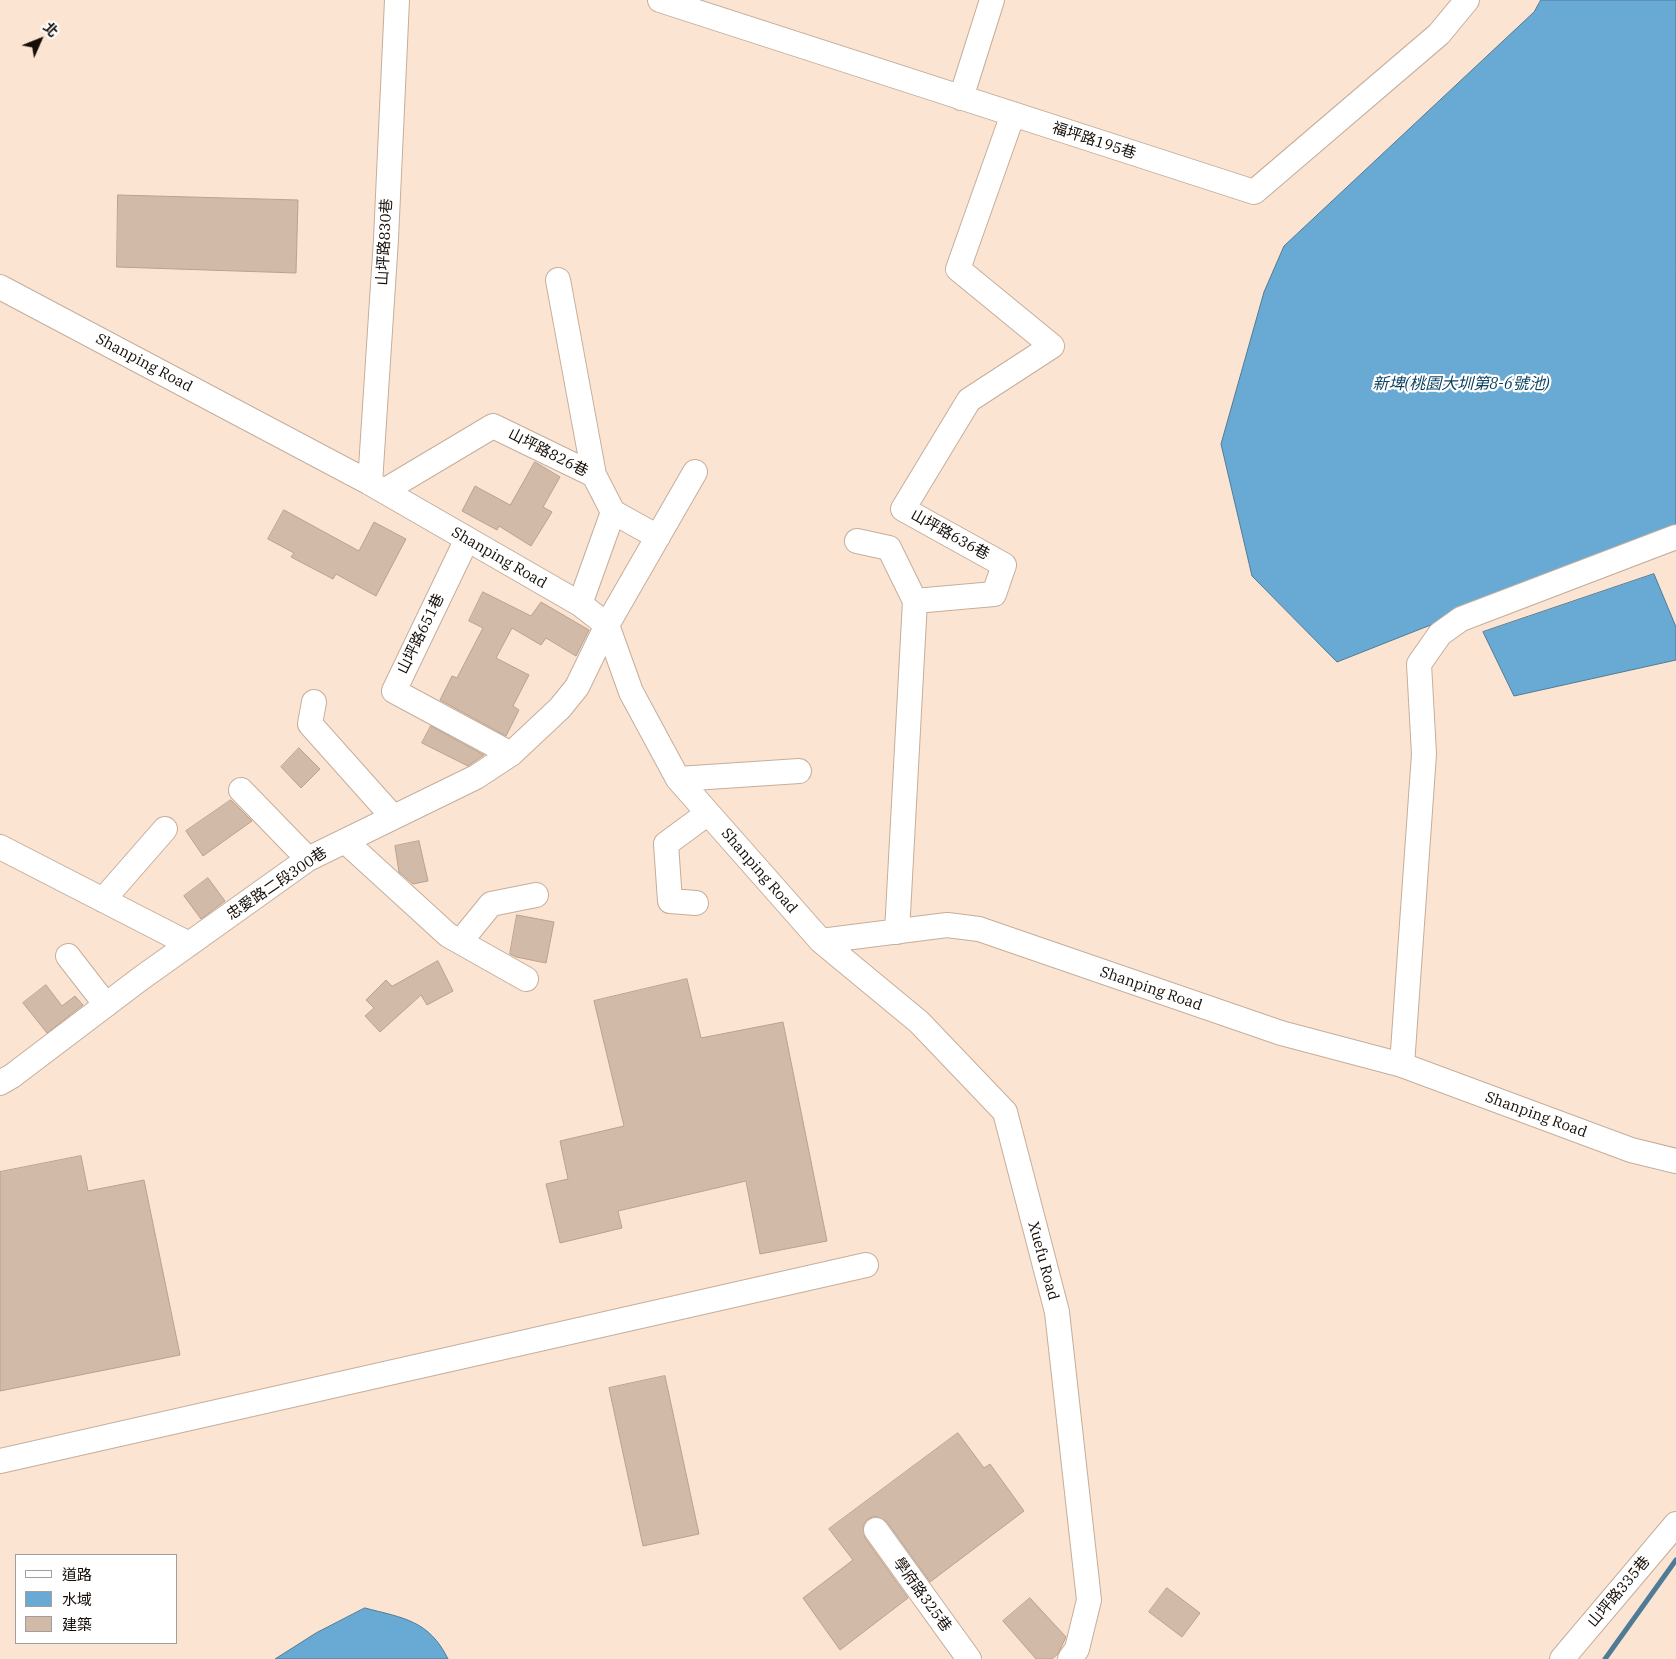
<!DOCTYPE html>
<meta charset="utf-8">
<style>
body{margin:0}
#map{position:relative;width:1676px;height:1659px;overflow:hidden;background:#fbe4d1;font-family:"IBM Plex Serif","Noto Sans TC",serif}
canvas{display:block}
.legend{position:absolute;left:15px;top:1554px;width:162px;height:90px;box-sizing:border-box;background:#fff;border:1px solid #a19e9c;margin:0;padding:6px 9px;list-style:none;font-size:15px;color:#150d07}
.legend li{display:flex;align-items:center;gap:10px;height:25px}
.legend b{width:25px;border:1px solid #a19e9c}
.north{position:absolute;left:15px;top:15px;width:50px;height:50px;-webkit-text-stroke:4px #fff;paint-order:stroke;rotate:46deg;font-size:14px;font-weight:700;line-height:20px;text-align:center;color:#150d07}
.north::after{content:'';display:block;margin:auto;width:18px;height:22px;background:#150d07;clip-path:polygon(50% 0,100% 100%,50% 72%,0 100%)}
</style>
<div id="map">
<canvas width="1676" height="1659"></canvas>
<ul class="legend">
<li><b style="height:6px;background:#fff"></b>道路</li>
<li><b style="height:14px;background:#68aad4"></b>水域</li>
<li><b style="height:14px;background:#d1baa7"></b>建築</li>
</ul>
<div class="north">北</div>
</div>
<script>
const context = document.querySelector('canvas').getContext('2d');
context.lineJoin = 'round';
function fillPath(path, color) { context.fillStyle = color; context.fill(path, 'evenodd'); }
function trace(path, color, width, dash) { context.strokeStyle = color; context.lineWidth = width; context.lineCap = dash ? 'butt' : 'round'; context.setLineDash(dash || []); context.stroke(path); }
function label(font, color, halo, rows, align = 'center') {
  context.font = font + ' "IBM Plex Serif","Noto Sans TC",serif'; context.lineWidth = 4.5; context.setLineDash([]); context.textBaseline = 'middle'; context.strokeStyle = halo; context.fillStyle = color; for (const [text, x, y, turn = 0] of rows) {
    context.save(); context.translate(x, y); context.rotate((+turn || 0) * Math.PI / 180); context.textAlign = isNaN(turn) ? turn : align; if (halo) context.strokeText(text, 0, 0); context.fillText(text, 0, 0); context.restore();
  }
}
const water = new Path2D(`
 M 1541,0 L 1676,0 L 1676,535 L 1423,628 L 1337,662 L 1252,576 L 1221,444 L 1264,292 L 1284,246 L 1534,12 Z
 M 1654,574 L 1676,627 L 1676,660 L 1514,696 L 1483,632 Z
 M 365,1608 C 403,1618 429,1620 448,1659 L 275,1659 L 316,1633 Z`);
fillPath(water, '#68aad4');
trace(water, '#4f7b96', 1);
trace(new Path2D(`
 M 1605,1659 L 1676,1560`), '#4f7b96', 5);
const building = new Path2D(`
 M 118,195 L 298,200 L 296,273 L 117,267 Z
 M 535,462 L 560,477 L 543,507 L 552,512 L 531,546 L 499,526 L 497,530 L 462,511 L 475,486 L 510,505 Z
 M 284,510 L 359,551 L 374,522 L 406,539 L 376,596 L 336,574 L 333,579 L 291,557 L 294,553 L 268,539 Z
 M 483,592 L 531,616 L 541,602 L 589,630 L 576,656 L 546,638 L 541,645 L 512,628 L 496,658 L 529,675 L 513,706 L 519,710 L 506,736 L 440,700 L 452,676 L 457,678 L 483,628 L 469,621 Z
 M 431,726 L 484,755 L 468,766 L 422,743 Z
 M 299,748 L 320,769 L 301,788 L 281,767 Z
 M 231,800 L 252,821 L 203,856 L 186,831 Z
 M 419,841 L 428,881 L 413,884 L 399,872 L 395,846 Z
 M 208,878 L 225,901 L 201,919 L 184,896 Z
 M 517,915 L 554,922 L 546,963 L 516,957 L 510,954 Z
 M 438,961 L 453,991 L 427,1005 L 421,995 L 380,1032 L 365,1016 L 374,1008 L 366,1000 L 386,980 L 392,986 Z
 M 687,979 L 701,1038 L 783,1022 L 827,1241 L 760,1254 L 746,1181 L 618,1211 L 622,1228 L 560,1243 L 546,1184 L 568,1179 L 560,1141 L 624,1126 L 594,1001 Z
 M 46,985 L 62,1006 L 75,996 L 83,1005 L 47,1033 L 23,1003 Z
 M 81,1156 L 88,1191 L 144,1180 L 180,1355 L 0,1391 L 0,1172 Z
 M 665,1376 L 699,1534 L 643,1546 L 609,1388 Z
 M 958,1433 L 984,1468 L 990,1464 L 1024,1511 L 930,1582 L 887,1522 L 875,1516 L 868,1519 L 863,1525 L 865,1538 L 908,1598 L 840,1650 L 803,1598 L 853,1560 L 829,1529 Z
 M 1167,1588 L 1200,1613 L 1182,1637 L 1149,1612 Z
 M 1030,1598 L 1066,1637 L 1058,1654 L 1052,1659 L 1036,1659 L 1003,1621 Z`);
fillPath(building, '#d1baa7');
trace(building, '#b8a290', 1);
const minor = new Path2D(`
 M 660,0 L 1254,192 L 1439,34 L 1467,0
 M 961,98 L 992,0
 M 558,280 L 594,475
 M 0,287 L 370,483 L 580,604 L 607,625 L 631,692 L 678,779 L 821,941 L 947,925 L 979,929 L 1281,1033 L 1402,1065 L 1631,1150 L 1676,1161
 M 370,483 L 386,239 L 397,0
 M 384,491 L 493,426 L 594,475 L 613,512 L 580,604
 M 613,512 L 658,537
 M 467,539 L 394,691 L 511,754
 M 857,541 L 889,548 L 915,601
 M 314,702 L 310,724 L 393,817
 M 678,779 L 799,771
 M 241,790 L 308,859
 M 345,841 L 448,935 L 526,979
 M 0,847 L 189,944
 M 103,900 L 165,829
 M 696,903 L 670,901 L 666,844 L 708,813
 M 897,932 L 915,601 L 994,594 L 1004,565 L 903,509 L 969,400 L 1052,346 L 958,269 L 1013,114
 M 821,941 L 919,1022 L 1005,1112 L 1057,1312 L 1089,1600 L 1077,1649 L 1070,1659
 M 460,942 L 491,904 L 536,895
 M 68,956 L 106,1005
 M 1402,1065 L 1424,754 L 1419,664 L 1440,634 L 1461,619 L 1676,537
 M 0,1083 L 12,1076 L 140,979 L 308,859 L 476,777 L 511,754 L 560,708 L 577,687 L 607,625 L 695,472
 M 0,1461 L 866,1265
 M 876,1530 L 969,1659
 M 1562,1659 L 1676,1524`);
trace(minor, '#c5ae9c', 26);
trace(minor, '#fff', 24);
label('15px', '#150d07', '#fff', [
 ["福坪路195巷",1094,141,18],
 ["山坪路830巷",385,242,-87],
 ["Shanping Road",144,363,28],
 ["山坪路826巷",548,453,27],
 ["山坪路636巷",950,535,29],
 ["Shanping Road",499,558,30],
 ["山坪路651巷",421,634,-64],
 ["Shanping Road",759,871,49],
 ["忠愛路二段300巷",277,884,-34],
 ["Shanping Road",1151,989,19],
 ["Shanping Road",1536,1115,20],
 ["Xuefu Road",1043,1261,75],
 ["山坪路335巷",1619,1592,-50],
 ["學府路325巷",922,1595,54]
]);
label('italic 16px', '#0e4360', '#fff', [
 ["新埤(桃園大圳第8-6號池)",1461,384]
]);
</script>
